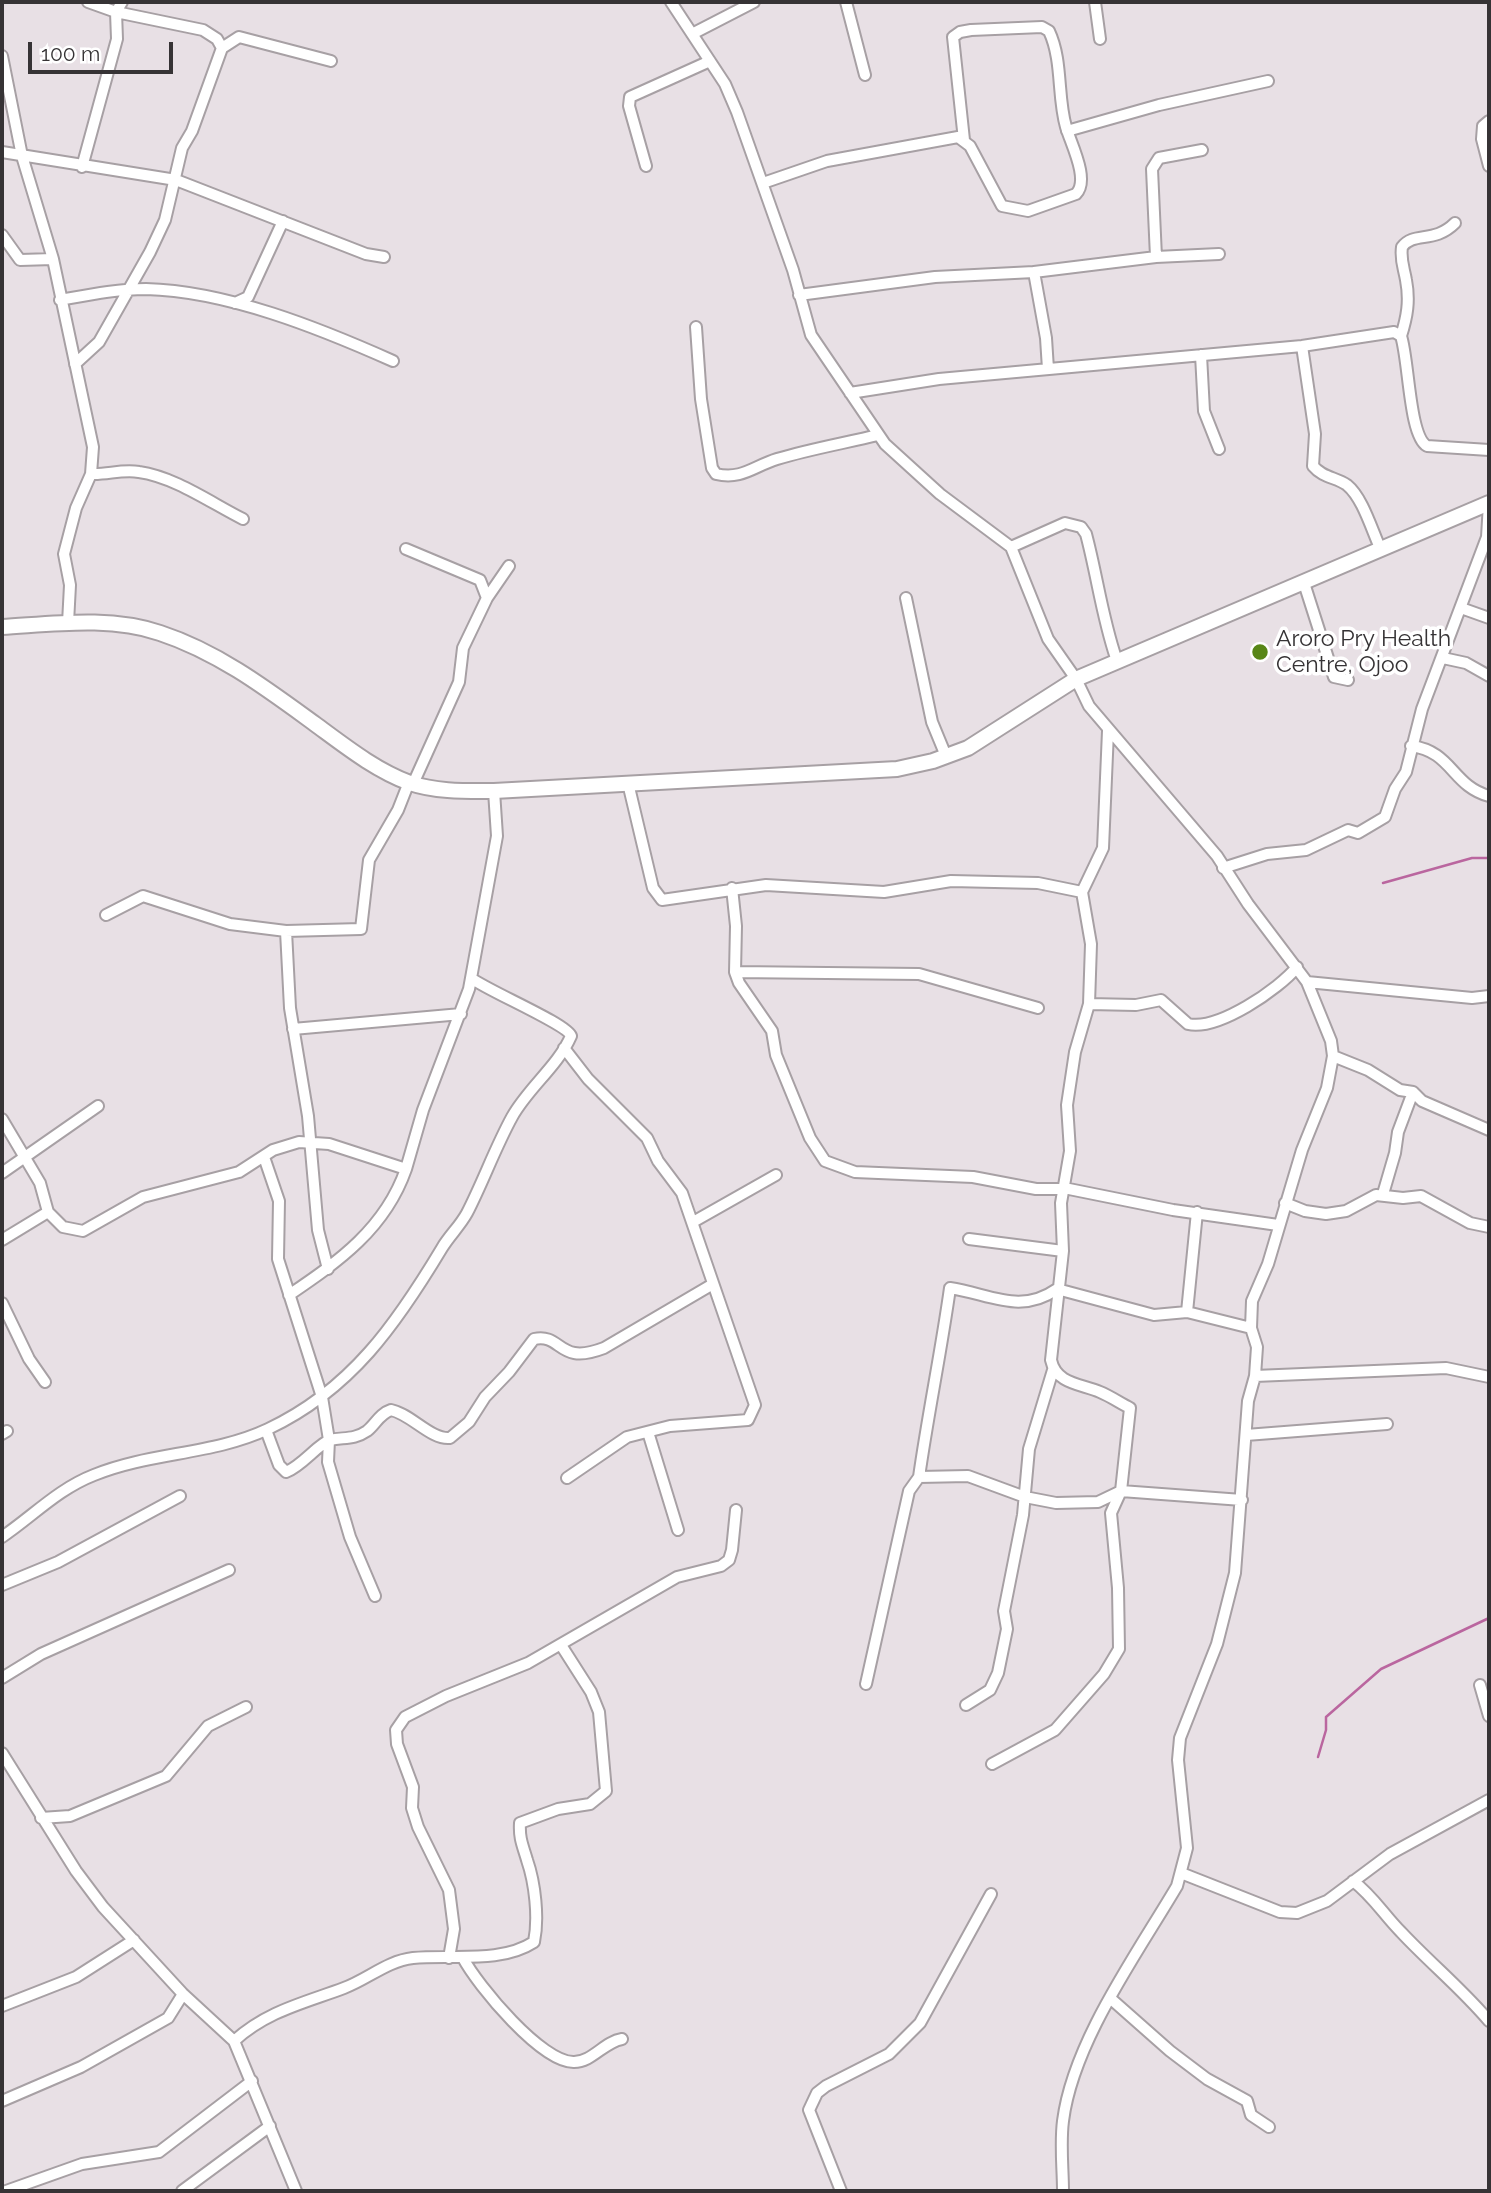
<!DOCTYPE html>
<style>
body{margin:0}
#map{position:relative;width:1491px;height:2193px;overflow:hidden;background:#e8e0e5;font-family:Raleway,sans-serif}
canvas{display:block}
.frame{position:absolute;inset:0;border:4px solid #363335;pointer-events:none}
.scale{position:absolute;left:28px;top:42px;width:145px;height:32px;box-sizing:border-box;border:4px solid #363335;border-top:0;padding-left:9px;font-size:21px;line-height:24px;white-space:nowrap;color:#363335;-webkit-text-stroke:5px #fff;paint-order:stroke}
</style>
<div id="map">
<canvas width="1491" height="2193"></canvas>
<div class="frame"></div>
<div class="scale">100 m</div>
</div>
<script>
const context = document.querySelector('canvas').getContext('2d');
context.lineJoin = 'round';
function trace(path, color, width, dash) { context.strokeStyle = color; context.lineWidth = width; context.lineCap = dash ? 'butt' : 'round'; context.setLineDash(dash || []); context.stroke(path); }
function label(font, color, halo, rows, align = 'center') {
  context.font = font + ' Raleway,sans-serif'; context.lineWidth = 7; context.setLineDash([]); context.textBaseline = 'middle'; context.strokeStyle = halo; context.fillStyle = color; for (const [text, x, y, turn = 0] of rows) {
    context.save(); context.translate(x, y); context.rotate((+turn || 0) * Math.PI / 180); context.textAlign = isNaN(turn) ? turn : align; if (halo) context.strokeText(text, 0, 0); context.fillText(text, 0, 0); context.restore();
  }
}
trace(new Path2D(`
 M 1383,883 L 1472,858 L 1489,858
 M 1318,1757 L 1326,1730 L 1326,1717 L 1381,1669 L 1489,1618`), '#ba669f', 2.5);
const street = new Path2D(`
 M 88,2 L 116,12 L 203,30 L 217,39 L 222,48 L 239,37 L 331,61
 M 671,2 L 725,84 L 737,112 L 793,270 L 811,335 L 885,444 L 940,494 L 1011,547 L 1048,639 L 1076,679 L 1089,706 L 1217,856 L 1248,904 L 1307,982 L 1331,1041 L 1333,1056 L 1327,1088 L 1302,1150 L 1268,1264 L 1252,1301 L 1251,1328 L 1257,1347 L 1255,1376 L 1248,1401 L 1235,1573 L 1217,1644 L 1180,1738 L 1178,1760 L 1187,1848 L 1177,1886 C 1137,1954 1073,2042 1063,2121 C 1060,2144 1063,2169 1063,2191
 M 846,2 L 865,75
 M 1095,2 L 1100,39
 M 692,34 L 754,2
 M 2,56 L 22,156 L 53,259 L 93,447 L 91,474 L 76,508 L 64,554 L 70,585 L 68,623
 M 1489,121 L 1483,126 L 1482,139 L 1489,166
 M 1067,131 L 1159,105 L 1268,81
 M 2,152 L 176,180 L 366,254 L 384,257
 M 646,166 L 629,106 L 630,97 L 710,61
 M 82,167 L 117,39 L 116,12 L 122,2
 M 763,183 L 827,161 L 958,137 L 970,146 L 1002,206 L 1028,211 L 1076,194 C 1090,180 1071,144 1066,127 C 1057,96 1063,61 1049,31 L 1042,27 L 971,30 L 960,32 L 953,37 L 964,140
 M 2,235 L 20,260 L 53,259
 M 1156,257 L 1152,169 L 1159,158 L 1202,150
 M 1034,272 L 1046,338 L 1048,369
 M 799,295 L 935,277 L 1034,272 L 1156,257 L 1219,254
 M 60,300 C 88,295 117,289 146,289 C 227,291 319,328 393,361
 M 235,303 L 248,297 L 283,221
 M 696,327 L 701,399 L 712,468 L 716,474 C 742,480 754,466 777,459 C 810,449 845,443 878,435
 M 1401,336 C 1407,317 1410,301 1406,280 C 1404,268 1400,260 1402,247 C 1414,231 1434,244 1455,223
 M 1302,346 L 1315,434 L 1313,466 C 1323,478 1336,477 1347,485 C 1363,498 1372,531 1381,550
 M 1201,355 L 1204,411 L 1219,449
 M 75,364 L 99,342 L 150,252 L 165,220 L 182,148 L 192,131 L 222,48
 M 850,393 L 939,379 L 1302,346 L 1394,332 L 1401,336 C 1409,360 1409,436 1427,446 L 1489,450
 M 91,474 C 107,475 122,469 139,472 C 175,477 211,503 243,519
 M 1011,547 L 1065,523 L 1081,527 L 1086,534 C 1097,575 1102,617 1116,658 L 1122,660
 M 406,549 L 480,580 L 487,598
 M 1304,583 L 1334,677 L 1348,680
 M 906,598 L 932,722 L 946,756
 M 1461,608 L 1489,618
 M 1443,658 L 1466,663 L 1489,676
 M 1411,746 C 1452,751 1452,786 1489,796
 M 628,783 L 653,888 L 662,900 L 766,885 L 884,892 L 951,881 L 1038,883 L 1082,892
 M 413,784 L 459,682 L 463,648 L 487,598 L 509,566
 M 1223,868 L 1267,854 L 1306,850 L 1348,830 L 1358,833 L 1385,817 L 1395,789 L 1406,772 L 1422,709 L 1487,537 L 1489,503
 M 732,888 L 736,926 L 735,972 L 919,974 L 1038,1008
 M 106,915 L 143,896 L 230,924 L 286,931 L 361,929 L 369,860 L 398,810 L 409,782
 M 286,931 L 290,1008 L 308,1116 L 318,1230 L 328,1269
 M 735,972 L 739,983 L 772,1031 L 776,1055 L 810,1138 L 825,1161 L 855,1172 L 973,1177 L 1036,1189 L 1069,1189 L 1173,1210 L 1278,1225
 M 1307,982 L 1472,998 L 1489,996
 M 1089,1004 L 1136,1005 L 1161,1000 L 1188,1024 C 1218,1031 1279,989 1297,967
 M 293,1029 L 461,1014
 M 564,1048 L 588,1079 L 647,1138 L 658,1161 L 682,1193 L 755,1405 L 748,1420 L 670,1426 L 627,1437 L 567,1478
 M 1333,1056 L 1368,1070 L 1400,1090 L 1413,1092 L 1422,1101 L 1489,1130
 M 2,1119 L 40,1183 L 48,1212
 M 264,1157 L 279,1201 L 278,1259 L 322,1397 L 329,1440 L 328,1462 L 350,1537 L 375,1596
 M 2,1173 L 98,1106
 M 1383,1194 L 1395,1153 L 1398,1132 L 1413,1092
 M 1285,1203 L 1305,1211 L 1326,1214 L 1346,1211 L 1376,1195 L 1403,1198 L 1421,1196 L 1470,1223 L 1489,1227
 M 693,1222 L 776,1175
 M 969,1239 L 1063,1251
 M 2,1240 L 48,1212 L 63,1227 L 83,1231 L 143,1197 L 239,1172 L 273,1150 L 299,1142 L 329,1144 L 406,1169 L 423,1110 L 469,989 L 497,836 L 494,791
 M 289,1295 C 339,1261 385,1229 406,1169
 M 2,1303 L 29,1359 L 45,1382
 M 1187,1312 L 1197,1212
 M 1255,1376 L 1446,1368 L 1489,1377
 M 266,1430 L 279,1465 L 286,1472 C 302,1466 318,1444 330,1440 C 344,1437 354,1440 367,1431 C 376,1424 379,1414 391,1410 C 411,1414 431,1440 450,1438 L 469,1422 L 485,1397 L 509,1372 L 534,1339 C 563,1333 557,1366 604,1348 L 713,1284
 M 648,1432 L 678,1530
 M 2,1434 L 7,1431
 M 1246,1435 L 1387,1424
 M 919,1477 C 928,1414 941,1352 950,1288 C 990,1294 1020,1315 1057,1289 L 1154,1315 L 1187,1312 L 1251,1328
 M 2,1537 C 33,1516 58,1489 94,1475 C 150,1452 213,1455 268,1429 C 351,1390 397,1323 442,1248 C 449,1236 460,1226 467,1213 C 483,1182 495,1148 512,1117 C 528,1088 558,1066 571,1036 C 567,1024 488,991 471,978
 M 2,1585 L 58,1562 L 180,1496
 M 2,1678 L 41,1654 L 229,1570
 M 866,1684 L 909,1491 L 919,1477 L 968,1476 L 1025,1497 L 1056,1503 L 1098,1502 L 1121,1491 L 1242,1500
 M 1480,1685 L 1489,1716
 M 966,1705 L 990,1690 L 998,1673 L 1007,1629 L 1004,1611 L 1023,1515 L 1029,1449 L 1053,1370
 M 2,1753 L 76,1871 L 103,1907 L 183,1994 L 234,2041 L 296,2191
 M 992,1764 L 1055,1730 L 1104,1674 L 1119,1649 L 1118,1588 L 1111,1513 L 1121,1491 L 1130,1408 C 1120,1403 1110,1396 1100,1392 C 1081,1384 1056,1384 1051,1360 L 1063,1251 L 1061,1203 L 1070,1151 L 1067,1105 L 1075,1052 L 1089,1004 L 1091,944 L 1082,892 L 1103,848 L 1108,731
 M 41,1818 L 70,1816 L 166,1776 L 208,1726 L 246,1707
 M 1181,1873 L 1280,1912 L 1297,1913 L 1327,1901 L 1390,1854 L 1489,1800
 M 1353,1881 C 1373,1896 1384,1915 1401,1932 C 1430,1963 1462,1989 1489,2021
 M 449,1958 L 454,1929 L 449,1890 L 418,1827 L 412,1808 L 413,1787 L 397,1744 L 396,1730 L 405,1717 L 446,1696 L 528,1663 L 677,1577 L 721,1566 L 729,1560 L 732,1550 L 736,1510
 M 463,1958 C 478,1986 542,2063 574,2062 C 592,2062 604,2042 622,2039
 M 1110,1998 L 1170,2051 L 1207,2079 L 1247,2101 L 1251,2115 L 1269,2127
 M 2,2006 L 76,1977 L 134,1940
 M 234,2041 C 267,2011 304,2003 344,1988 C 368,1979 387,1961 413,1958 C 452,1954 500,1964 534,1942 C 539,1918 535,1883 527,1860 C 523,1846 519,1839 520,1823 L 558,1809 L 590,1804 L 606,1791 L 599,1712 L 591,1692 L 561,1645
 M 2,2101 L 81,2067 L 168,2018 L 183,1994
 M 6,2191 L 82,2164 L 159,2152 L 252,2081
 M 182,2191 L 270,2126
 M 841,2191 L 809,2110 L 817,2093 L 826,2086 L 889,2054 L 920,2023 L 991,1894`);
const secondary = new Path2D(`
 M 2,627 C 54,624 110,616 160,633 C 218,652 267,689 315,724 C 345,746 375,770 410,783 C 437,792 466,791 494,791 L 897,769 L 933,761 L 968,748 L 1076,679 L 1489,503`);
trace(street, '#a7a0a4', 14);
trace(secondary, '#a7a0a4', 18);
trace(street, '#fff', 10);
trace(secondary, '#fff', 14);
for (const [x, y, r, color] of [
 [1260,652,9,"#588617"]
]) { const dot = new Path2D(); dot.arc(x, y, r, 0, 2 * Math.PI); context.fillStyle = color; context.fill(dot); trace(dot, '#fff', 2.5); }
label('23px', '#363335', '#fff', [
 ["Aroro Pry Health",1276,639],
 ["Centre, Ojoo",1276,665]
], 'left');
</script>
